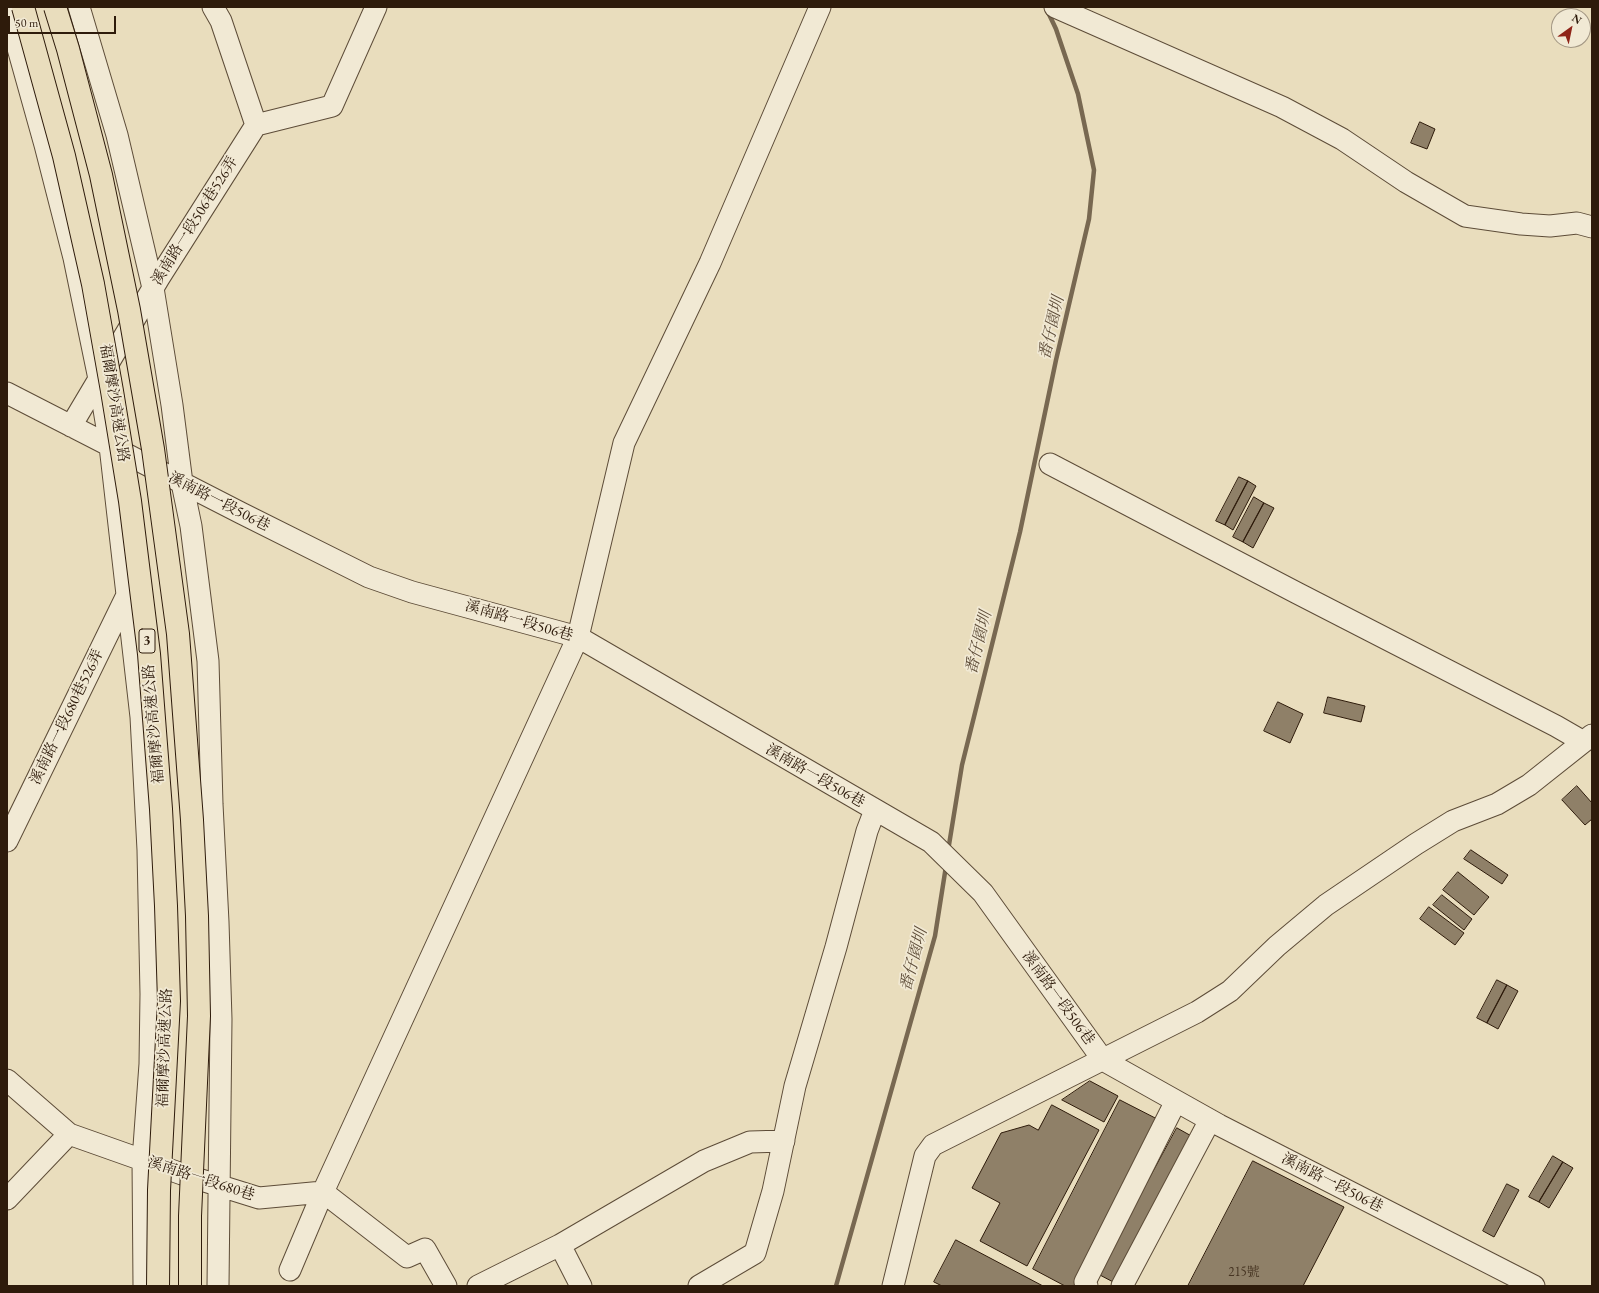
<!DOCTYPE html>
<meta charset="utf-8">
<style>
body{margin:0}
#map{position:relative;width:1599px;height:1293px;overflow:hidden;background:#e9ddbd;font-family:"EB Garamond",serif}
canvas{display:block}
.frame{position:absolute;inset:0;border:8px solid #2e1b0b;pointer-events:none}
.north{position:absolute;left:1551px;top:8px;width:40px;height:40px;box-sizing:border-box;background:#f1e9d4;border:1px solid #a39784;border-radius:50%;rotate:33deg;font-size:11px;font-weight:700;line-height:16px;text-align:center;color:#2e1b0b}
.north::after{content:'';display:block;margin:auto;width:14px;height:18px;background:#8f2418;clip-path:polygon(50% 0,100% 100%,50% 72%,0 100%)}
.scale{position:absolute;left:8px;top:16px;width:108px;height:18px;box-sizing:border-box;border:2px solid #2e1b0b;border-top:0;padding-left:5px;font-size:12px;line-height:14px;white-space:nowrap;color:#2e1b0b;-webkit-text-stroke:3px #f1e9d4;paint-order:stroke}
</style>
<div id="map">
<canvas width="1599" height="1293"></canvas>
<div class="frame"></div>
<div class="north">N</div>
<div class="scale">50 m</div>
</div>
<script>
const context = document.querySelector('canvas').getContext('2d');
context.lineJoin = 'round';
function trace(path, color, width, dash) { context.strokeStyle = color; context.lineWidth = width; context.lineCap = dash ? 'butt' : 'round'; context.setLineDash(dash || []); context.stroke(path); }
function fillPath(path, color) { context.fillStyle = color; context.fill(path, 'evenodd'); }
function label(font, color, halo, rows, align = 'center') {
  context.font = font + ' "EB Garamond","Noto Serif TC",serif'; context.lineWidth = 3.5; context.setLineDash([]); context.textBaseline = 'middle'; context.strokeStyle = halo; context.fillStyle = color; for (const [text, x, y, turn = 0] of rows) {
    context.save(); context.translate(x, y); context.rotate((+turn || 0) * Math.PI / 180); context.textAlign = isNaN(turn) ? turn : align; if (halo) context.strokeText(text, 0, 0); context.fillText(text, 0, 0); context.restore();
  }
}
trace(new Path2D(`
 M 948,851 L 962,765 L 1020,532 L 1056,360 L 1089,219 L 1094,170 L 1078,94 L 1056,29 L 1047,10
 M 836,1286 L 935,936 L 946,866`), '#786851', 4.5);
const building = new Path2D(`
 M 1420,122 L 1435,129 L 1427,149 L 1411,143 Z
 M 1239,477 L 1248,481 L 1225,525 L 1216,521 Z
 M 1248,481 L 1256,486 L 1233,530 L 1225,525 Z
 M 1254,497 L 1264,503 L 1243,542 L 1233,537 Z
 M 1264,503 L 1274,508 L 1253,548 L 1243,542 Z
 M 1328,697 L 1365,706 L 1361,722 L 1324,713 Z
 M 1278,702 L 1303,714 L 1290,743 L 1264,731 Z
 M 1577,786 L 1592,803 L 1592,819 L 1585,825 L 1562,800 Z
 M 1471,850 L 1508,875 L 1502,884 L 1464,859 Z
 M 1458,872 L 1489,897 L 1474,915 L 1443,890 Z
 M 1442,895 L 1472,919 L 1464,930 L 1433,905 Z
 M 1429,907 L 1464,933 L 1455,945 L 1420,919 Z
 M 1497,980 L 1507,985 L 1487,1023 L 1477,1018 Z
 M 1507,985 L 1518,991 L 1498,1029 L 1487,1023 Z
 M 1090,1081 L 1118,1096 L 1104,1122 L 1062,1100 Z
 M 1120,1100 L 1163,1122 L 1078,1286 L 1065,1286 L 1033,1269 Z
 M 1052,1105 L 1099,1130 L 1027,1266 L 980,1241 L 1000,1203 L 972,1188 L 1001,1133 L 1029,1125 L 1038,1130 Z
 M 1177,1128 L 1195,1138 L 1117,1284 L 1098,1274 Z
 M 1553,1156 L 1563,1162 L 1539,1202 L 1529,1197 Z
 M 1253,1161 L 1344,1207 L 1303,1286 L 1188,1286 Z
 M 1563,1162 L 1573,1168 L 1549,1208 L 1539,1202 Z
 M 1507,1184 L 1519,1190 L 1494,1237 L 1483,1231 Z
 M 956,1240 L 1043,1286 L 942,1286 L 934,1282 Z`);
fillPath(building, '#8f8068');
trace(building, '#2e1b0b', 1);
const minor = new Path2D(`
 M 79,7 L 117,135 L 153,288 L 172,405 L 182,483 L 191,526 L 208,661 L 212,804 L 218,922 L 221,1019 L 218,1286
 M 1055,7 L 1282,107 L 1342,139 L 1406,182 L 1465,216 L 1521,224 L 1550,226 L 1577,223 L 1592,227
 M 7,9 L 45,145 L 74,258 L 99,379 L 110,446 L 141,717 L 148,850 L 151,994 L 150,1064 L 143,1160 L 144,1286
 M 256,125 L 332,106 L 376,7
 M 7,393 L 241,513 L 369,577 L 412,592 L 578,637 L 931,842 L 983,893 L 1103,1060 L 1219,1125 L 1534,1286
 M 71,426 L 159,278 L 256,125 L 221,21 L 213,7
 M 1050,464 L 1297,593 L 1556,726 L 1582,741
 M 7,841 L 128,593
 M 7,1080 L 69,1134 L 182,1174 L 259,1198 L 323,1192 L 407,1257 L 425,1249 L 446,1286
 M 7,1199 L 69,1134
 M 560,1245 L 704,1161 L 750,1142 L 784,1141
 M 290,1270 L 323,1192 L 578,637 L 624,443 L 710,263 L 820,7
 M 478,1286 L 560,1245 L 581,1286
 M 699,1286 L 755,1253 L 773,1191 L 795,1086 L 836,947 L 867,831 L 875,810
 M 893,1286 L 925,1156 L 933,1145 L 1197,1012 L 1230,991 L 1277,946 L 1326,905 L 1416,844 L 1453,821 L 1497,804 L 1529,785 L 1592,735
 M 1087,1286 L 1085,1282 L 1176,1101
 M 1122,1286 L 1210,1120`);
trace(minor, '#5d4c38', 23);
trace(minor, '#f1e9d4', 21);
const highwayBridge = new Path2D(`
 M 23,7 L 64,156 L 93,284 L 112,391 L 130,501 L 149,654 L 161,809 L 166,906 L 169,1001 L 159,1190 L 158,1286
 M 55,7 L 68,49 L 101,175 L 129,310 L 153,449 L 178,634 L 192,820 L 197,916 L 199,1016 L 190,1216 L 190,1286`);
trace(highwayBridge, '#2e1b0b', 24, []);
trace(highwayBridge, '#e9ddbd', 22);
label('13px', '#463422', null, [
 ["215號",1244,1272]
]);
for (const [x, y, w] of [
 [147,641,16]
]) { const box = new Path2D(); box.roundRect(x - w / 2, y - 12, w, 24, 3); context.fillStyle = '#f1e9d4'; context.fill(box); trace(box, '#2e1b0b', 1); }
label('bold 14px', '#2e1b0b', null, [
 ["3",147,641]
]);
label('15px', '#2e1b0b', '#f1e9d4', [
 ["溪南路一段506巷526弄",195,221,-58],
 ["福爾摩沙高速公路",114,403,81],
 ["溪南路一段506巷",219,502,27],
 ["溪南路一段506巷",519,621,16],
 ["溪南路一段680巷526弄",67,717,-64],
 ["福爾摩沙高速公路",154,724,-95],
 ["溪南路一段506巷",815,776,30],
 ["溪南路一段506巷",1058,998,54],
 ["福爾摩沙高速公路",165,1048,-88],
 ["溪南路一段680巷",201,1179,18],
 ["溪南路一段506巷",1332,1183,27]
]);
label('italic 16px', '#5f4e3a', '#f1e9d4', [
 ["番仔園圳",1052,328,-77],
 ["番仔園圳",979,643,-76],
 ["番仔園圳",914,960,-75]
]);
</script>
